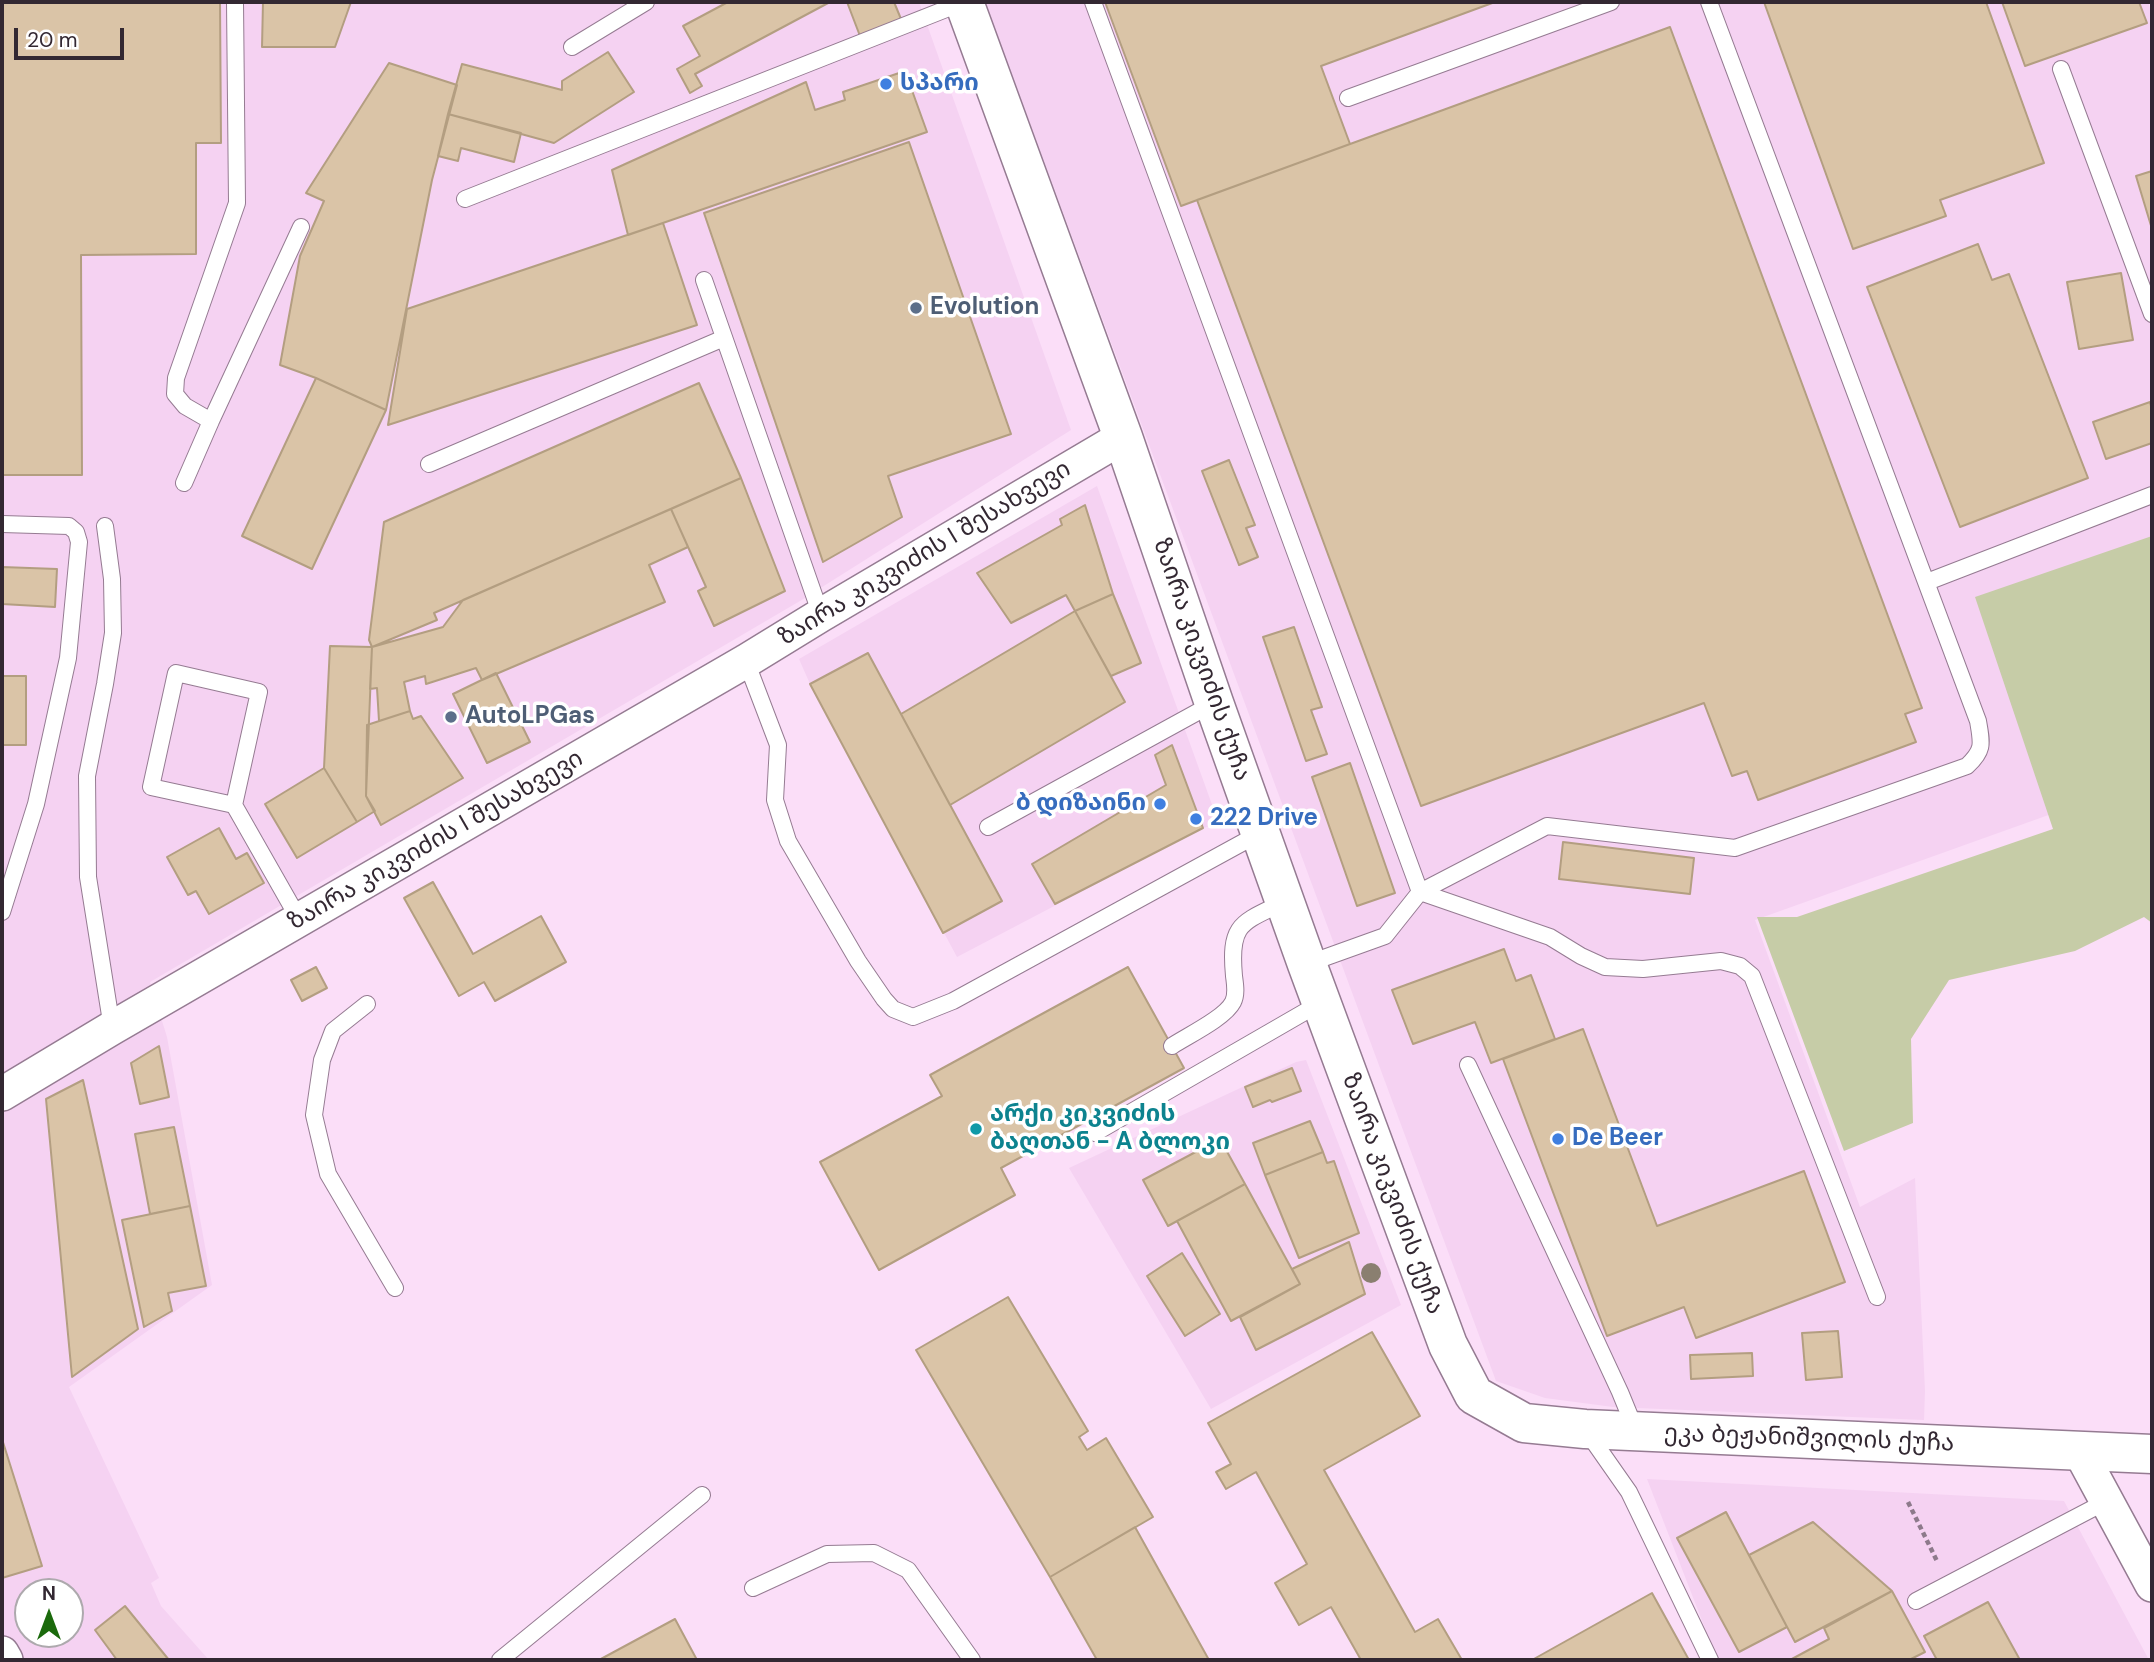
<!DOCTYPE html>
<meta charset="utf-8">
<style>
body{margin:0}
#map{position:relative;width:2154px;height:1662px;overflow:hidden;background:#fbdef8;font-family:"DM Sans",sans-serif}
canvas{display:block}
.frame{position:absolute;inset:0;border:4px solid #332832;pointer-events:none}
.north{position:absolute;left:14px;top:1578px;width:70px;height:70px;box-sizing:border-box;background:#fff;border:2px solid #ada9ad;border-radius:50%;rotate:0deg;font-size:19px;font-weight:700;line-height:28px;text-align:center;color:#332832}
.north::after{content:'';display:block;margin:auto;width:24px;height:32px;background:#1b6a0c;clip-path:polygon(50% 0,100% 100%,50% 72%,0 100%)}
.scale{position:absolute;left:14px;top:28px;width:110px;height:32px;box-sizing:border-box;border:4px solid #332832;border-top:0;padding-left:9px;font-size:21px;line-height:24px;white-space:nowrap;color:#332832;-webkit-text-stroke:5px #fff;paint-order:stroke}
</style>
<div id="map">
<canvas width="2154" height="1662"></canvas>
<div class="frame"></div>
<div class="north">N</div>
<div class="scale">20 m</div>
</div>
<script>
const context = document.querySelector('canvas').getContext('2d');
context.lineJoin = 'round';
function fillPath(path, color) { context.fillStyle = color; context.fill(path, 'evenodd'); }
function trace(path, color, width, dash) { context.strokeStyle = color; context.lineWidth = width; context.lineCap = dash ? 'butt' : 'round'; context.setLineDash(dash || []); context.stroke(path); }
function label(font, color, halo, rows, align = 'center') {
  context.font = font + ' "DM Sans","Noto Sans Georgian",sans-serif'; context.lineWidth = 7; context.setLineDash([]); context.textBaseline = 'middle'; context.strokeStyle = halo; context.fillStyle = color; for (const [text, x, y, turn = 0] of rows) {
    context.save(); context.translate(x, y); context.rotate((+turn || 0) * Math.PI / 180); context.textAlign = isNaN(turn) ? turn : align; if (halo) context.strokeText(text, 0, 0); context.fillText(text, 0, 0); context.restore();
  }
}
fillPath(new Path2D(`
 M 2,2 L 919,2 L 1071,430 L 800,601 L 150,982 L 167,1037 L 212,1285 L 69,1387 L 159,1578 L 151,1583 L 161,1606 L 209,1660 L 2,1660 ZM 28,1592 L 70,1592 L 70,1634 L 28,1634 Z
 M 985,2 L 2148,2 L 2152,14 L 2152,778 L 1755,920 L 1860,1207 L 1915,1178 L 1925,1391 L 1924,1420 L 1613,1407 L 1545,1398 L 1496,1381 Z
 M 1097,486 L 1219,824 L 1203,828 L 957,957 L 810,684 L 799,659 Z
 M 1306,1060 L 1401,1305 L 1211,1409 L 1069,1168 L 1296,1062 Z
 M 1647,1479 L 2064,1501 L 2149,1660 L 1713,1660 L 1715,1654 Z`), '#f5d2f2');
fillPath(new Path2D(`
 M 2152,536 L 2152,923 L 2144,917 L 2075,951 L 1949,980 L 1911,1039 L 1913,1123 L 1844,1151 L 1757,917 L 1797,917 L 2053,829 L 1975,597 Z`), '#c6cca7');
const building = new Path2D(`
 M 2,2 L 220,2 L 221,143 L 196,143 L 196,254 L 81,255 L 82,475 L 2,475 Z
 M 263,2 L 351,2 L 335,47 L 262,47 Z
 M 728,2 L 830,2 L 695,74 L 702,86 L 690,93 L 677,69 L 700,56 L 683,26 Z
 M 847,2 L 894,2 L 901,19 L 860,36 Z
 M 1105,2 L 1495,2 L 1321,66 L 1350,144 L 1181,206 Z
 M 1764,2 L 1986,2 L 2044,163 L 1940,200 L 1946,216 L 1853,249 Z
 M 2002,2 L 2139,2 L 2147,23 L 2025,66 Z
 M 1670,27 L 1922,708 L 1905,714 L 1916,742 L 1758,800 L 1747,771 L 1732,776 L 1704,703 L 1421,806 L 1197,200 Z
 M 608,52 L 634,92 L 554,143 L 448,114 L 462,64 L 562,90 L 562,81 Z
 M 389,63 L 457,85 L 432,180 L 386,410 L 316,378 L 280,365 L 300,256 L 324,201 L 306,193 Z
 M 905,71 L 927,132 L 628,235 L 612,170 L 806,82 L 815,110 L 845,100 L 843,92 Z
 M 448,114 L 521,133 L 514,162 L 461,148 L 458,161 L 438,156 Z
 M 909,142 L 1011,434 L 888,476 L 902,517 L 823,562 L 704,213 Z
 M 2152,171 L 2152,229 L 2136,176 Z
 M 663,223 L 697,325 L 388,425 L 407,309 Z
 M 1978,244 L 1992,280 L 2009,274 L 2088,478 L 1960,527 L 1867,287 Z
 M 2121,273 L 2133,340 L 2079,349 L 2067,282 Z
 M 316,378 L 386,410 L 312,569 L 242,536 Z
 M 699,383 L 741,478 L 434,613 L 437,620 L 372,647 L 369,640 L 384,522 Z
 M 2150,402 L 2152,410 L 2152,443 L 2106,459 L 2093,422 Z
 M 1229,460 L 1255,525 L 1246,528 L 1258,557 L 1239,565 L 1202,471 Z
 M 741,478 L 785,591 L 714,626 L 698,591 L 706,587 L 671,509 Z
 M 1085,505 L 1113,594 L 1075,611 L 1066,595 L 1011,623 L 977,573 L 1062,525 L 1060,519 Z
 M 671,509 L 688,547 L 649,565 L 665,602 L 482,680 L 476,668 L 426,684 L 425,676 L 404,682 L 410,711 L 379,721 L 377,688 L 370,689 L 372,647 L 443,627 L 463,600 Z
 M 2,567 L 57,569 L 55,607 L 2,604 Z
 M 1113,594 L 1141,663 L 1111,676 L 1075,611 Z
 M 1075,611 L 1125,702 L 950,805 L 901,714 Z
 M 1294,627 L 1322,707 L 1311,710 L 1327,754 L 1306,761 L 1263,637 Z
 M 330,646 L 372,647 L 366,796 L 375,811 L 357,822 L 324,768 Z
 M 868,653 L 1002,901 L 943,933 L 810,684 Z
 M 496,673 L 530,742 L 487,763 L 453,694 Z
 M 2,676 L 26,676 L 26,745 L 2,745 Z
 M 410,711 L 413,719 L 421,716 L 463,778 L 381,825 L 366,796 L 367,725 Z
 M 1172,745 L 1203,828 L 1055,904 L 1032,864 L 1166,785 L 1155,755 Z
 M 1350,763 L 1395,893 L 1357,906 L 1312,777 Z
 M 324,768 L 357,822 L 297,858 L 265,804 Z
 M 219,828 L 236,859 L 247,853 L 264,883 L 209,914 L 196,891 L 188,895 L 167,857 Z
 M 1563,842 L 1694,858 L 1690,894 L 1559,879 Z
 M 433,882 L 473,954 L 541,916 L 566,962 L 495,1001 L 484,982 L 459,996 L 404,898 Z
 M 1504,949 L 1516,981 L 1531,975 L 1555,1039 L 1491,1063 L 1475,1022 L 1413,1044 L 1392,990 Z
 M 316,967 L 327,988 L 302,1001 L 291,980 Z
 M 1128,967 L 1184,1068 L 1001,1168 L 1015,1195 L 879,1270 L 820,1162 L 942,1096 L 930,1075 Z
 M 1583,1029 L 1657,1226 L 1804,1171 L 1845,1282 L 1696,1338 L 1684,1307 L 1607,1336 L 1503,1059 Z
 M 159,1046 L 169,1097 L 140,1104 L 131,1063 Z
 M 1292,1068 L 1301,1091 L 1272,1102 L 1270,1100 L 1253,1107 L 1245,1087 Z
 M 83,1080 L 138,1329 L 72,1377 L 46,1099 Z
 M 1310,1121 L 1323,1152 L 1265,1175 L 1253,1143 Z
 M 174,1127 L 190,1206 L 150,1214 L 135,1134 Z
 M 1220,1139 L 1245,1184 L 1168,1226 L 1143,1180 Z
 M 1323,1152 L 1327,1163 L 1334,1161 L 1359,1233 L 1299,1258 L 1265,1175 Z
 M 1245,1184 L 1300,1284 L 1231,1321 L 1177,1221 Z
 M 190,1206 L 206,1286 L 168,1293 L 172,1311 L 144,1327 L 122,1220 Z
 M 1349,1242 L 1365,1294 L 1256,1350 L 1240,1317 L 1300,1284 L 1292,1269 Z
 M 1182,1253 L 1220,1314 L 1185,1336 L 1147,1276 Z
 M 1008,1297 L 1088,1431 L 1079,1437 L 1087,1450 L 1106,1438 L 1153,1517 L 1050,1577 L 916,1350 Z
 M 1838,1331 L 1842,1377 L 1806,1380 L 1802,1333 Z
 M 1372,1332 L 1420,1416 L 1324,1470 L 1415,1632 L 1438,1619 L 1462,1660 L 1361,1660 L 1331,1607 L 1299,1625 L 1275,1583 L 1307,1564 L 1256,1472 L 1226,1489 L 1216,1472 L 1231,1464 L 1208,1423 Z
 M 1752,1353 L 1753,1376 L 1691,1379 L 1690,1355 Z
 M 2,1439 L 42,1566 L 2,1578 Z
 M 1726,1512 L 1787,1627 L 1739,1652 L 1677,1538 Z
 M 1813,1522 L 1892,1591 L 1795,1642 L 1749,1555 Z
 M 1135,1527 L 1209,1660 L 1097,1660 L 1050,1577 Z
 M 1892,1591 L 1925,1652 L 1909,1660 L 1790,1660 L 1829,1639 L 1824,1628 Z
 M 1652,1593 L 1689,1660 L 1532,1660 Z
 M 1988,1602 L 2020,1660 L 1937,1660 L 1924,1636 Z
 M 125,1606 L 169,1660 L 117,1660 L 95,1630 Z
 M 675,1619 L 697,1660 L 599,1660 Z`);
fillPath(building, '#dac4a7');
trace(building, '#b39e81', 2);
const lane = new Path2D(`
 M 1093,2 L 1420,892
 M 572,47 L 646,2
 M 2061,69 L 2152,314
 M 1348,98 L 1611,2
 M 465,199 L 964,2
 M 704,280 L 821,615
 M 211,421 L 301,227
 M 429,464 L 724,338
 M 184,483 L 211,421 L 185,406 L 175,394 L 176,378 L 237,203 L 235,2
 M 2,524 L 69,526 L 76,532 L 79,542 L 68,658 L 36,804 L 2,912
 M 105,526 L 112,579 L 113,633 L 105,684 L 87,776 L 88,877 L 112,1028
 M 1927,582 L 2152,495
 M 746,661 L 778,745 L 775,800 L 788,841 L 858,961 L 884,999 L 893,1009 L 913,1017 L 953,1001 L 1262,832
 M 234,805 L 151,787 L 176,673 L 259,692 L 234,805 L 300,921
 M 988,827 L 1214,703
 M 1420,892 L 1550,937 L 1581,956 L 1605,967 L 1643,969 L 1721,961 L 1740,966 L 1752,976 L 1877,1297
 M 1307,964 L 1385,936 L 1420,892 L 1547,826 L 1735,848 L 1967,766 C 1984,750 1982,744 1978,721 L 1709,2
 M 367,1004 L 333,1031 L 322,1060 L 314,1115 L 328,1174 L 395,1288
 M 1172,1046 C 1187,1036 1225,1018 1233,1002 C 1237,994 1235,984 1234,976 C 1229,922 1242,923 1286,901
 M 1468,1065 L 1620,1392 L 1636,1431
 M 1095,1133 L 1322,1002
 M 1587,1432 L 1629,1492 L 1710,1660
 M 753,1588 L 827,1554 L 874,1553 L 908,1570 L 972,1660
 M 1916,1601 L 2107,1501
 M 500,1660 L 702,1495`);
const street = new Path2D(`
 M 2,1094 L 112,1028 L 746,661 L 821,615 L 1123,437
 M 2079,1450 L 2152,1585
 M 2,1653 L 6,1660`);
const secondary = new Path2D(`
 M 964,2 L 1123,437 L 1214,703 L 1307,964 L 1448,1345 L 1474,1395 L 1524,1423 L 1585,1429 L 2152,1454`);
trace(lane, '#957b92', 18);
trace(street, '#957b92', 36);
trace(secondary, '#957b92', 41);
trace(new Path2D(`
 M 1908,1502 L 1937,1561`), '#8d7a8b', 4.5, [5, 3.5]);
trace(lane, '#fff', 16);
trace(street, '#fff', 33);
trace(secondary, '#fff', 38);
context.fillStyle = '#8a7f70';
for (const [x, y] of [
 [1371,1273]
]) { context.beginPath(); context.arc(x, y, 10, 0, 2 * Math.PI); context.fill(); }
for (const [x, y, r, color] of [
 [886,84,7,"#3f7fe0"],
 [916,308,7,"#5c6f8a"],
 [451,717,7,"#5c6f8a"],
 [1160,804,7,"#3f7fe0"],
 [1196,819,7,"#3f7fe0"],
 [976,1129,7,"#0f9aa8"],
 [1558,1139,7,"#3f7fe0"]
]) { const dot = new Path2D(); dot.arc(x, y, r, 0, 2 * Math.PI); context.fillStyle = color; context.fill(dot); trace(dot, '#fff', 2.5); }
label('bold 24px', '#366cbe', '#fff', [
 ["სპარი",900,84],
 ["ბ დიზაინი",1146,804,"right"],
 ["222 Drive",1210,819],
 ["De Beer",1572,1139]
], 'left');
label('bold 24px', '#4e5e75', '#fff', [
 ["Evolution",930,308],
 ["AutoLPGas",465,717]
], 'left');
label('24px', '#332832', '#fff', [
 ["ზაირა კიკვიძის I შესახვევი",925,554,-31],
 ["ზაირა კიკვიძის ქუჩა",1201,660,71],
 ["ზაირა კიკვიძის I შესახვევი",436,841,-30],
 ["ზაირა კიკვიძის ქუჩა",1392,1194,70],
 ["ეკა ბეჟანიშვილის ქუჩა",1809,1439,2]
]);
label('bold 24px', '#0d838f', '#fff', [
 ["არქი კიკვიძის",990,1115],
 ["ბაღთან - A ბლოკი",990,1143]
], 'left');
</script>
